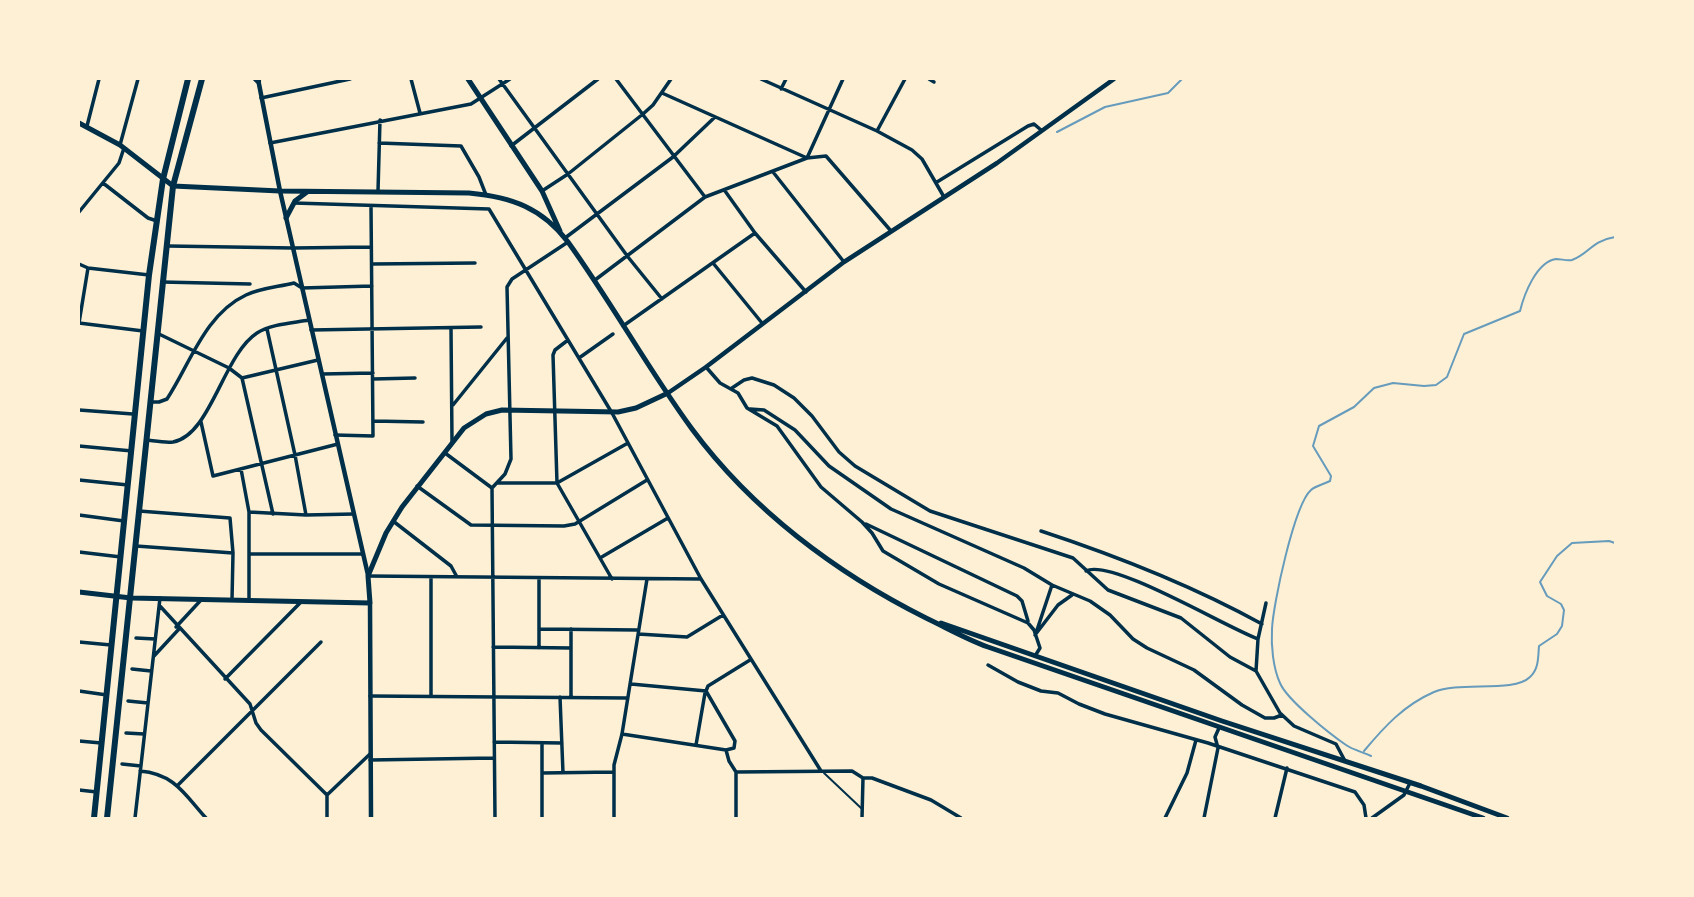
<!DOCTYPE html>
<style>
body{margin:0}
#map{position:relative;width:1694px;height:897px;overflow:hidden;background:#fdf0d5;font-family:"PT Sans",sans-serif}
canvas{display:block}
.frame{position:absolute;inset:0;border:80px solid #fdf0d5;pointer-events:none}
</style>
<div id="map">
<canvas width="1694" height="897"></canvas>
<div class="frame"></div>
</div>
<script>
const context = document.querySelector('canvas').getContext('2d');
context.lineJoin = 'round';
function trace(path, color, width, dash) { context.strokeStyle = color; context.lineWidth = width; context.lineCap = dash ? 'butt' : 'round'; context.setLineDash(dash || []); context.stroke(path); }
trace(new Path2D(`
 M 1057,132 L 1105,107 L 1168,93 L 1182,79
 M 1364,751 C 1384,727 1404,705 1434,692 C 1459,681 1514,693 1530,677 C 1539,669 1538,657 1539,646 L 1557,634 L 1562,626 L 1564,610 L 1561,604 L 1547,596 L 1540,582 L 1557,556 L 1572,543 L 1609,541 L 1615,543
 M 1371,756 C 1363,752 1353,750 1346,745 C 1330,734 1287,700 1280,683 C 1273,668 1271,645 1272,629 C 1273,605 1294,505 1311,490 C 1315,486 1324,484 1330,481 L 1331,476 L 1313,446 L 1319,426 L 1354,407 L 1374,388 L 1393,383 L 1424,386 L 1436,385 L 1447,377 L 1464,334 L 1520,311 C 1524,295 1536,262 1556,259 C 1561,259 1567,261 1572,260 C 1590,253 1591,241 1615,237`), '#669bbc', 2);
trace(new Path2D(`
 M 824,773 L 861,808`), '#003049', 2);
trace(new Path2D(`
 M 411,79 L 420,113
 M 499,79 L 628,257 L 662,299
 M 616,79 L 705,197
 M 761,79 L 877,131 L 912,150 L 922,159 L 944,197
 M 929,79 L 934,82
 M 781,89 L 786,79
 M 662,93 L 807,158 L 826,156 L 891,231
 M 261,98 L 350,79
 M 87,126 L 99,79
 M 877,131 L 905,79
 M 270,143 L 471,104 L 510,79
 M 379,143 L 461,146 L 479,177 L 486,195
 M 120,145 L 138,79
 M 511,146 L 598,79
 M 773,172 L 844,262
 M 937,182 L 1028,126 L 1034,124 L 1041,130
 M 103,183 L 148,218 L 157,221
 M 378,191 L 380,120
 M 542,191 L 568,174 L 643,114 L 653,105 L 671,79
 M 725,191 L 755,233 L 806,292
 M 294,203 L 489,209 L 612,413 L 701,579 L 821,771
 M 79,212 L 119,163 L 124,148
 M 565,238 L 673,157 L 715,117
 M 168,246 L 293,248 L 371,247
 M 713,263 L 762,323
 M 79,264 L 88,268 L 149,275
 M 372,264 L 475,263
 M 88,268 L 79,323 L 143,331
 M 595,280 L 705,197 L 807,158 L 843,79
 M 162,282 L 250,284
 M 623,326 L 755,233
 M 451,328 L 452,441
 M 267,329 L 295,455 L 306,515
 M 311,330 L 481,327
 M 159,334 L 229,368 L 242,378 L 318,360
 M 568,340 L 555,350 L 553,355 L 557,483 L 612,579
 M 579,358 L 613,334
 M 706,367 L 720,383 L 738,393 L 747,408 L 777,426 L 821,487 L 862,522 L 872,533 L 883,551 L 939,584 L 1028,623 L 1034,630 L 1040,648 L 1035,656
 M 322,374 L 373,373
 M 242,378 L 273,514
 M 373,379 L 415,378
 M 732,388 L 744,380 L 752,378 L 774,385 L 794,398 L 812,416 L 839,452 L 855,466 L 930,511 L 1073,558 L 1108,590 L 1181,618 L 1230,657 L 1256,671 L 1280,713 L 1294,726 L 1336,744 L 1345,761
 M 150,402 L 159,402 L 167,399 C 190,364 205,314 246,295 C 261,288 278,287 294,283 L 302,288 L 372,286
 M 453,405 L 507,338
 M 750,409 L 764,410 L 795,430 L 829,466 L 891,509 L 1024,568 L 1052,585 L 1090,601 L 1110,615 L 1133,639 L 1147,648 L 1194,670 L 1242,705 L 1265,718 L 1274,718 L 1282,715
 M 79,410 L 133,414
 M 373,421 L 423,422
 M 201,422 L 213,476 L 338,444
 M 335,435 L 373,436 L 371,206
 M 146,440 C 155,441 165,443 173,442 C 211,435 223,355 257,333 C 271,324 293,323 309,320
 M 79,446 L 132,451
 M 445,453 L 492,488
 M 241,469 L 249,512 L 249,601
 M 79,480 L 128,485
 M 498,483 L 557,483 L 628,443
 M 417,486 L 471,525 L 564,526 L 575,524 L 647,480
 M 139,511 L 230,518 L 233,553 L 232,600
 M 249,512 L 306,515 L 354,514
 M 79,515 L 124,521
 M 393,521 L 451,566 L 457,577
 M 866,524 L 1017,596 L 1022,601 L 1028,621
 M 1041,531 C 1117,556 1191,585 1262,624
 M 136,546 L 233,553
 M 79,552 L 121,557
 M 250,554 L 363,554
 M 600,558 L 668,518
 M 1086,571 C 1111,558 1227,628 1258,639
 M 368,576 L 701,579
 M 539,578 L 539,648
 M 159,605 L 250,704 L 256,723 L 261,730 L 327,795 L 327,818
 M 176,627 L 201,600
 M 539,629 L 638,630
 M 571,629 L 571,697
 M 1037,630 L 1052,585
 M 638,634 L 687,637 L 723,615
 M 1035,635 L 1058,605 L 1072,595
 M 136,638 L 155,639
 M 79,642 L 111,645
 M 493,647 L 571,648
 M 154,656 L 179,629
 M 988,665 L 1018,682 L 1041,691 L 1058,693 L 1079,704 L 1105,714 L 1208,743 L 1355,792 L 1364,805 L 1366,818
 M 132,669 L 151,671
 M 1256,671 L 1258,639 L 1266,603
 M 225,679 L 301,602
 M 631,684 L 706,691 L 708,686 L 750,660
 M 79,691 L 107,695
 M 706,691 L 735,741 L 734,748 L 726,750
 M 370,696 L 627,698
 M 431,696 L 431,577
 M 560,697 L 563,773
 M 128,701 L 148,703
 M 126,733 L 144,734
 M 622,734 L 726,750
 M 79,741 L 101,743
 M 494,742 L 562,743
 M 542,743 L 542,818
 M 696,745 L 705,693
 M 726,750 L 729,761 L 736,772
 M 370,760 L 494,758
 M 122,764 L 141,766
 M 140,771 C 175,774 185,795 206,818
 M 736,772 L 852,771 L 863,778 L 872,778 L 931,800 L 961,818
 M 736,772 L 736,818
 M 542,773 L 613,772
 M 177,786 L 321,642
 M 79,790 L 97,792
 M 327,795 L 370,754
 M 135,818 L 160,598
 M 495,818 L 492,488 L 505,474 L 511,459 L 507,287 L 512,279 L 568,242
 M 614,818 L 614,765 L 622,734 L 647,579
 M 862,818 L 863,778
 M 1165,818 L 1187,773 L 1196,740
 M 1204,818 L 1218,748 L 1215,737 L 1219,728
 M 1275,818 L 1287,768
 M 1372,818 L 1404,795 L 1410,783`), '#003049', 3.5);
trace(new Path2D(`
 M 258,79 L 280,191 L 368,575
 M 668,393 L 706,367 L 844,262 L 997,163 L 1114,79
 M 370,603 L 371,818`), '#003049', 4.5);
trace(new Path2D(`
 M 468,79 L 542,191 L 560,231
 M 79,123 L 120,145 L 173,186 L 280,191 L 469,193 C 512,197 542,208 568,242 C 612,303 648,369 692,429 C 752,510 836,573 926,618 C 947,628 966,639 988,647 L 1483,818
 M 286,218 L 295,201 L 307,192
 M 79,592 L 131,598 L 370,603 L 368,576 L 386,533 L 402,507 L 464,428 L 486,414 L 502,410 L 618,412 L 636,408 L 668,393
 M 941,623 L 1222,721 L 1421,786 L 1507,818`), '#003049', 5);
trace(new Path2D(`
 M 256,79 L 258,81
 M 94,818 L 149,275 L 163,179 L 188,79
 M 107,818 L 173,186 L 202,79`), '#003049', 6);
</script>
